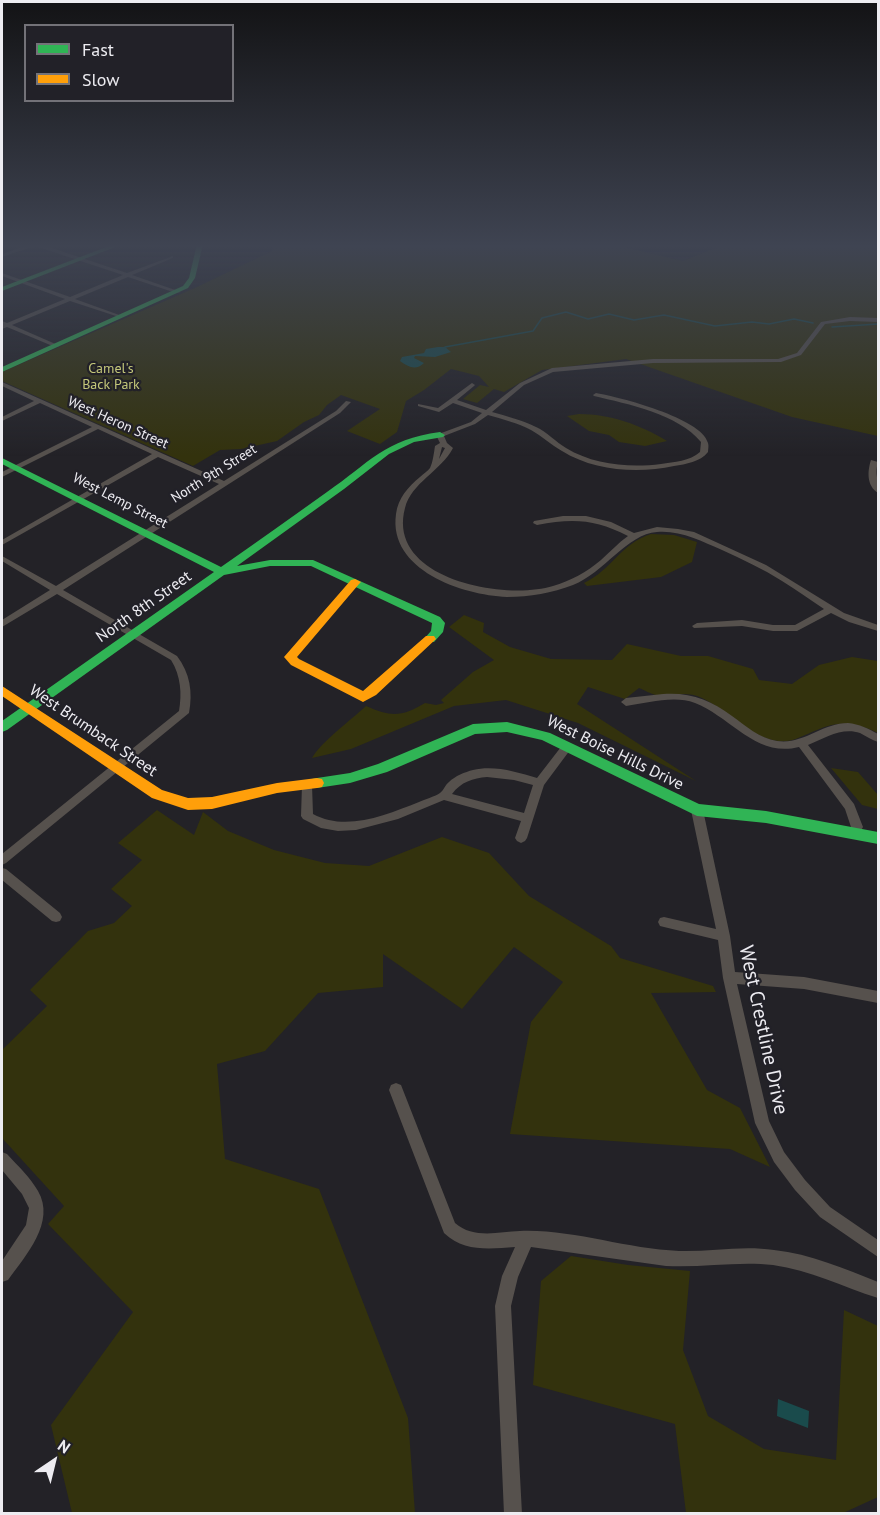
<!DOCTYPE html>
<style>
body{margin:0}
#map{position:relative;width:880px;height:1515px;overflow:hidden;background:#232227;font-family:"PT Sans",sans-serif}
canvas{display:block}
.frame{position:absolute;inset:0;border:3px solid #edecf1;pointer-events:none}
.legend{position:absolute;left:24px;top:24px;width:210px;height:78px;box-sizing:border-box;background:#222128;border:2px solid #737278;margin:0;padding:8px 10px;list-style:none;font-size:18px;color:#edecf1}
.legend li{display:flex;align-items:center;gap:12px;height:30px}
.legend b{width:30px;border:2px solid #737278}
.north{position:absolute;left:24px;top:1431px;width:60px;height:60px;-webkit-text-stroke:4px #222128;paint-order:stroke;rotate:35deg;font-size:16px;font-weight:700;line-height:24px;text-align:center;color:#edecf1}
.north::after{content:'';display:block;margin:auto;width:21px;height:27px;background:#edecf1;clip-path:polygon(50% 0,100% 100%,50% 72%,0 100%)}
</style>
<div id="map">
<canvas width="880" height="1515"></canvas>
<div class="frame"></div>
<ul class="legend">
<li><b style="height:8px;background:#30b455"></b>Fast</li>
<li><b style="height:8px;background:#ff9f0a"></b>Slow</li>
</ul>
<div class="north">N</div>
</div>
<script>
const context = document.querySelector('canvas').getContext('2d');
context.lineJoin = 'round';
function fillPath(path, color) { context.fillStyle = color; context.fill(path, 'evenodd'); }
function trace(path, color, width, dash) { context.strokeStyle = color; context.lineWidth = width; context.lineCap = dash ? 'butt' : 'round'; context.setLineDash(dash || []); context.stroke(path); }
function label(font, color, halo, rows, align = 'center') {
  context.font = font + ' "PT Sans",sans-serif'; context.lineWidth = 4.5; context.setLineDash([]); context.textBaseline = 'middle'; context.strokeStyle = halo; context.fillStyle = color; for (const [text, x, y, turn = 0] of rows) {
    context.save(); context.translate(x, y); context.rotate((+turn || 0) * Math.PI / 180); context.textAlign = isNaN(turn) ? turn : align; if (halo) context.strokeText(text, 0, 0); context.fillText(text, 0, 0); context.restore();
  }
}
fillPath(new Path2D(`
 M 273,244 L 611,244 L 683,261 L 725,244 L 878,244 L 878,436 L 792,417 L 626,359 L 542,370 L 504,392 L 494,389 L 477,403 L 463,399 L 480,385 L 489,387 L 479,376 L 451,369 L 424,390 L 406,401 L 397,432 L 380,444 L 347,431 L 380,409 L 341,395 L 327,405 L 319,415 L 304,422 L 277,441 L 241,449 L 220,450 L 193,466 L 2,381 L 2,372 L 197,287 L 272,251 Z
 M 579,414 C 610,414 641,425 667,441 L 645,446 L 619,442 L 609,435 L 589,431 L 567,416 Z
 M 651,534 L 674,535 L 697,542 L 692,562 L 661,577 L 587,586 L 584,583 C 613,569 620,544 651,534 Z
 M 464,615 L 484,623 L 483,632 L 510,647 L 551,659 L 612,660 L 627,644 L 681,656 L 708,656 L 753,669 L 759,680 L 792,684 L 819,665 L 852,657 L 878,661 L 878,733 C 857,723 839,720 817,730 C 803,735 793,743 778,741 C 748,737 728,710 702,698 C 685,690 672,697 656,695 C 651,694 644,690 639,688 L 625,699 L 588,687 L 577,704 L 696,781 L 578,723 L 506,700 L 454,706 L 351,749 L 312,758 C 321,742 351,720 366,706 C 391,717 402,717 425,703 L 436,705 L 444,703 L 441,700 L 473,672 L 494,660 L 449,627 Z
 M 831,768 L 858,772 L 878,795 L 878,809 L 862,805 Z
 M 157,810 L 194,835 L 203,812 L 228,831 L 274,850 L 325,863 L 369,866 L 442,837 L 489,853 L 529,896 L 611,946 L 620,958 L 713,986 L 716,992 L 651,993 L 707,1090 L 740,1108 L 770,1167 L 730,1149 L 510,1134 L 531,1022 L 563,982 L 514,947 L 462,1009 L 383,954 L 383,987 L 318,993 L 265,1051 L 217,1064 L 225,1159 L 319,1189 L 408,1418 L 415,1513 L 72,1513 L 51,1425 L 133,1312 L 48,1224 L 64,1206 L 2,1138 L 2,1050 L 47,1006 L 30,990 L 88,931 L 114,923 L 132,906 L 111,889 L 142,860 L 118,843 Z
 M 571,1256 L 628,1265 L 690,1271 L 683,1350 L 708,1416 L 764,1449 L 836,1460 L 844,1310 L 878,1326 L 878,1497 L 843,1513 L 686,1513 L 675,1424 L 533,1385 L 541,1281 Z`), '#33320d');
fillPath(new Path2D(`
 M 438,347 L 445,347 L 451,352 L 435,357 L 415,356 L 414,358 L 424,363 C 416,371 408,367 400,361 L 402,357 L 424,353 L 426,349 Z
 M 778,1399 L 809,1411 L 808,1428 L 777,1416 Z`), '#1a4b4c');
trace(new Path2D(`
 M 832,327 L 878,324
 M 445,347 L 533,331 L 542,318 L 566,312 L 588,319 L 609,314 L 634,320 L 664,315 L 715,326 L 752,322 L 769,324 L 794,319 L 813,323`), '#1a4b4c', 1.5);
fillPath(new Path2D(`
 M 31,244 L 40,244 L 127,273 L 173,256 L 173,258 L 132,275 L 181,292 L 176,293 L 128,277 L 75,299 L 122,316 L 122,318 L 70,301 L 12,325 L 60,346 L 55,347 L 7,327 L 2,329 L 2,321 L 7,323 L 65,299 L 2,276 L 2,273 L 70,297 L 123,275 L 35,246 L 2,257 L 2,254 Z
 M 850,317 L 878,318 L 878,322 L 850,321 L 825,324 L 801,355 L 781,362 L 653,363 L 553,372 L 524,385 L 492,412 C 506,416 522,420 536,427 C 547,432 556,442 566,448 C 594,465 630,468 661,464 C 674,462 690,461 700,452 L 701,442 C 678,414 628,404 594,396 L 593,395 L 596,393 C 619,397 702,418 708,443 C 709,446 708,449 708,452 C 700,462 686,464 674,466 C 638,474 594,471 562,451 C 551,445 542,436 531,430 C 518,423 502,419 488,415 L 475,424 L 444,436 L 447,443 L 453,448 C 441,471 411,483 405,508 C 386,579 504,601 553,586 C 570,581 587,572 601,560 C 610,552 618,543 628,536 C 595,519 573,518 537,525 L 533,523 L 534,521 L 563,516 L 586,516 L 611,522 L 634,533 L 657,527 L 678,529 L 694,532 L 766,565 L 844,613 L 878,625 L 878,631 L 849,622 L 831,613 L 797,631 L 773,631 L 742,626 L 694,628 L 692,626 L 697,623 L 742,620 L 773,625 L 795,625 L 824,609 C 810,600 797,590 782,581 C 763,569 742,559 722,550 C 701,541 680,530 657,532 C 627,534 604,573 573,585 C 552,593 530,597 507,597 C 462,595 388,570 396,514 C 398,498 408,487 420,477 C 423,474 428,471 430,468 C 433,462 434,452 435,446 L 440,443 L 436,435 L 471,422 L 482,413 L 453,403 L 439,412 L 418,406 L 418,404 L 438,408 L 472,383 L 475,385 L 474,386 L 457,400 L 486,410 L 520,383 L 552,368 L 653,359 L 778,359 L 797,353 L 821,322 ZM 442,447 L 445,448 L 439,459 Z
 M 2,382 L 224,481 L 336,411 L 346,401 L 351,402 L 340,413 L 63,590 L 177,656 C 190,673 193,692 189,713 L 6,863 L 2,865 L 2,854 L 179,711 C 182,694 181,676 171,660 L 57,594 L 2,627 L 2,620 L 50,590 L 2,561 L 2,556 L 56,586 L 219,484 L 158,457 L 2,545 L 2,540 L 152,454 L 98,429 L 2,477 L 2,472 L 92,427 L 40,403 L 2,421 L 2,417 L 34,401 L 2,386 Z
 M 871,460 L 878,462 C 874,477 880,480 878,493 C 867,486 867,472 871,460 Z
 M 663,694 C 690,692 711,700 732,716 C 746,726 759,738 777,741 C 803,745 822,723 848,723 C 859,724 869,729 878,734 L 878,742 C 872,740 866,736 860,733 C 842,727 825,738 808,745 L 854,804 L 863,827 L 858,836 L 854,838 L 850,836 L 848,833 L 851,827 L 845,809 L 799,747 C 756,758 731,717 695,703 C 674,695 648,703 626,706 L 621,702 L 626,698 Z
 M 568,742 L 573,746 L 544,785 L 527,838 L 525,841 L 521,843 L 517,841 L 515,838 L 521,821 L 444,800 L 398,819 L 356,830 L 338,831 L 321,828 L 303,819 L 301,816 L 302,785 L 303,782 L 311,782 L 312,785 L 313,814 C 346,832 386,815 419,802 C 425,799 434,797 440,793 C 444,790 445,785 449,782 C 455,776 465,772 473,770 C 494,765 517,772 537,778 L 564,743 ZM 487,777 L 514,780 L 533,785 L 524,813 L 452,794 C 461,782 473,778 487,777 Z
 M 697,806 L 701,807 L 703,810 L 730,936 L 735,972 L 804,977 L 878,991 L 878,1003 L 804,989 L 737,984 L 769,1121 L 784,1152 L 805,1180 L 830,1207 L 878,1240 L 878,1257 L 820,1217 L 795,1190 L 774,1162 L 755,1123 L 723,978 L 718,940 L 664,927 L 660,926 L 658,922 L 660,918 L 664,917 L 716,929 L 691,810 L 693,807 Z
 M 2,868 L 6,869 L 60,913 L 62,917 L 60,921 L 56,922 L 52,921 L 2,880 Z
 M 396,1083 L 401,1085 L 455,1223 C 473,1239 498,1232 520,1231 C 573,1229 625,1249 679,1251 C 710,1252 742,1245 774,1250 C 811,1254 845,1269 878,1282 L 878,1298 C 843,1287 810,1270 773,1265 C 737,1261 702,1268 666,1266 L 531,1247 L 518,1277 L 511,1306 L 522,1514 L 504,1514 L 495,1306 L 502,1276 L 515,1247 C 489,1249 464,1252 444,1233 L 389,1090 L 391,1085 Z
 M 2,1152 L 7,1154 C 18,1166 30,1177 38,1191 C 56,1222 26,1255 8,1280 L 2,1282 L 2,1261 L 26,1225 L 29,1208 L 22,1194 L 2,1170 Z`), '#56514d');
fillPath(new Path2D(`
 M 114,244 L 123,244 L 2,291 L 2,287 Z
 M 197,244 L 203,244 L 195,278 L 188,288 L 2,372 L 2,367 L 183,286 L 189,278 Z
 M 440,432 L 445,435 L 443,437 L 414,442 L 389,454 L 344,489 L 237,566 L 270,560 L 313,560 L 440,617 L 445,623 L 443,632 L 434,642 L 426,642 L 424,639 L 431,631 L 432,623 L 311,566 L 270,566 L 224,575 L 7,730 L 2,732 L 2,721 L 214,572 L 2,464 L 2,458 L 221,567 C 257,542 292,517 327,492 C 369,463 385,439 440,432 Z
 M 507,722 L 550,733 L 699,804 L 766,811 L 878,832 L 878,844 L 766,823 L 697,816 L 542,740 L 507,732 L 475,734 L 387,772 L 350,783 L 317,788 L 312,787 L 310,783 L 312,779 L 317,778 L 350,773 L 378,764 L 473,724 Z`), '#30b455');
fillPath(new Path2D(`
 M 355,579 L 361,582 L 359,584 L 297,657 L 299,659 L 363,691 L 426,636 L 434,636 L 436,639 L 376,695 L 363,702 L 291,665 L 284,657 L 351,580 Z
 M 2,686 L 162,790 L 188,798 L 212,797 L 277,783 L 317,778 L 322,779 L 324,783 L 322,787 L 317,788 L 277,793 L 212,809 L 188,810 L 152,798 L 2,696 Z`), '#ff9f0a');
const sky = context.createLinearGradient(0, 0, 0, 456);
sky.addColorStop(0, '#131315');
sky.addColorStop(0.54, '#3f4452');
sky.addColorStop(1, '#3f445200');
context.fillStyle = sky;
context.fillRect(0, 0, 880, 456);
label('14px', '#c4c77a', '#222128', [
 ["Camel's",111,369],
 ["Back Park",111,385]
]);
label('14px', '#edecf1', '#222128', [
 ["West Heron Street",118,423,24],
 ["North 9th Street",214,474,-32],
 ["West Lemp Street",120,501,27]
]);
label('16px', '#edecf1', '#222128', [
 ["North 8th Street",144,607,-35],
 ["West Brumback Street",93,731,34],
 ["West Boise Hills Drive",615,753,26]
]);
label('20px', '#edecf1', '#222128', [
 ["West Crestline Drive",763,1030,78]
]);
</script>
